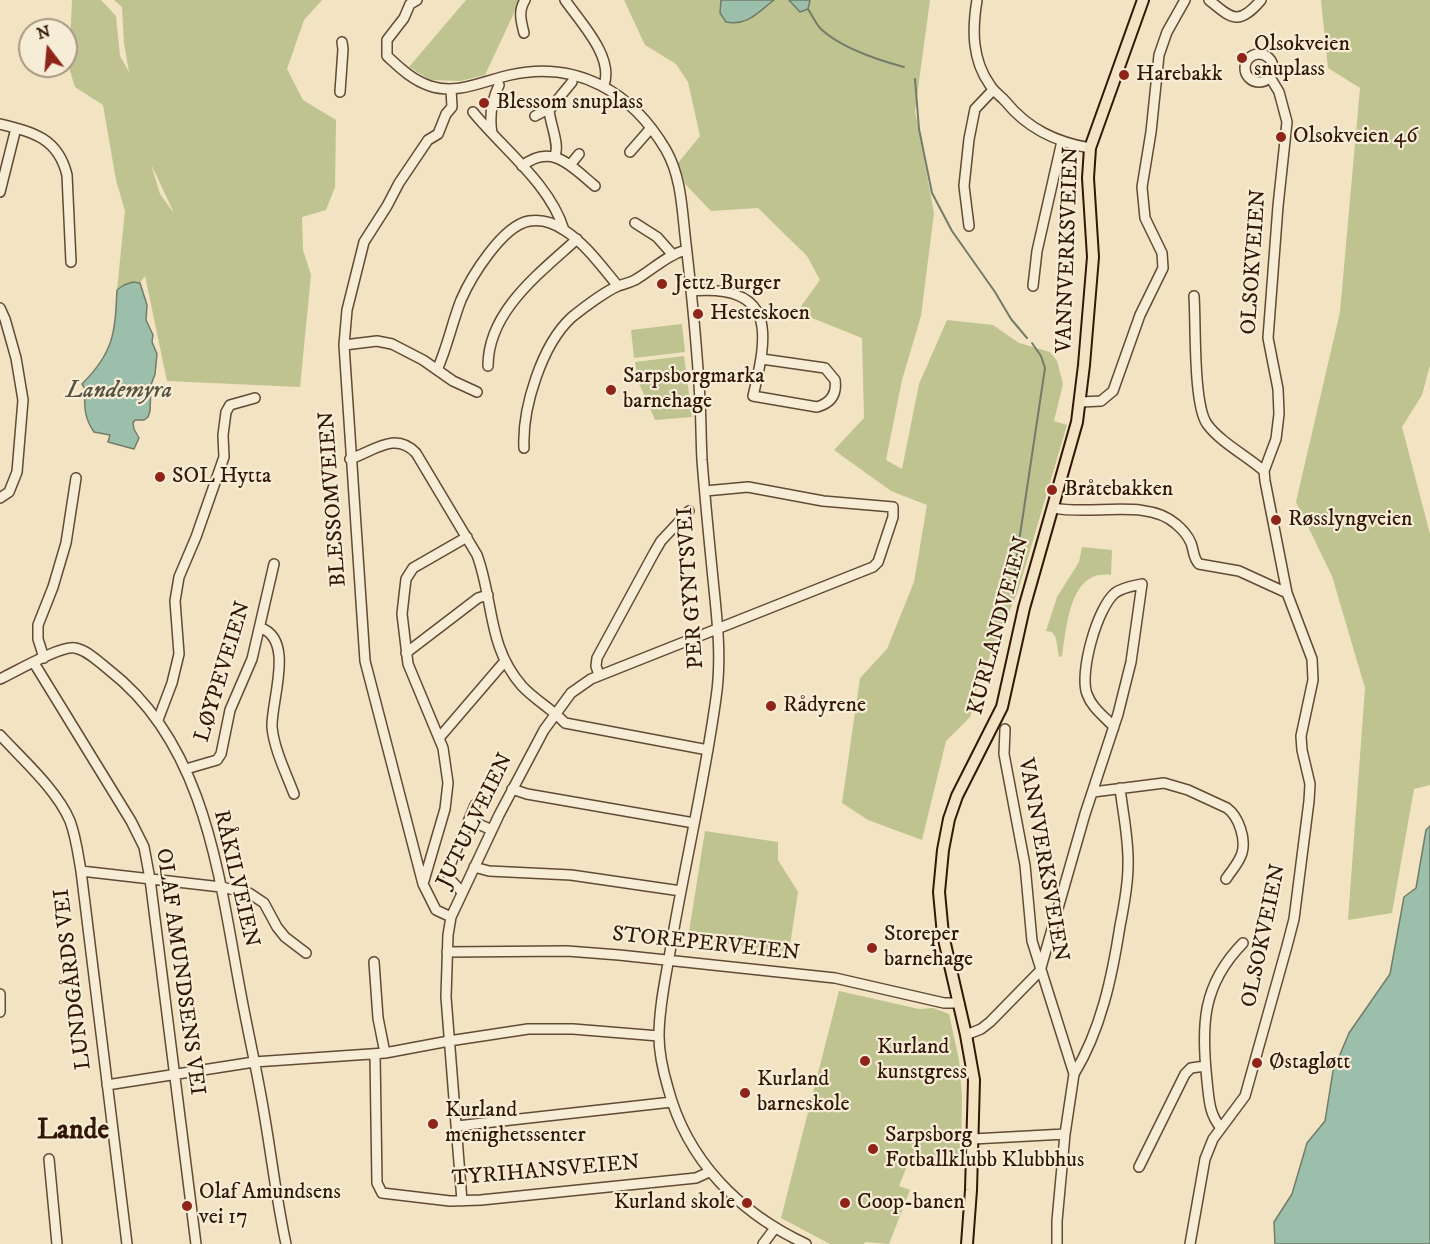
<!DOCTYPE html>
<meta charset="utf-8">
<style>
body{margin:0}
#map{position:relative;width:1430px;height:1244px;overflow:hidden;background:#f2e3c2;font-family:"IM FELL DW Pica",serif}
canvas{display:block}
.north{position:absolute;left:18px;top:18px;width:60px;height:60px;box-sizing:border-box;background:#f7edd7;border:2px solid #a89783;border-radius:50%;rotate:344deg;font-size:16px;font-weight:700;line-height:24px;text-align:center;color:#321704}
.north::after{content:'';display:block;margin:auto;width:21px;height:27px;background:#8f2418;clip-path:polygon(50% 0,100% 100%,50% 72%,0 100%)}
</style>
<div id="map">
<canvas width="1430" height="1244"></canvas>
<div class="north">N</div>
</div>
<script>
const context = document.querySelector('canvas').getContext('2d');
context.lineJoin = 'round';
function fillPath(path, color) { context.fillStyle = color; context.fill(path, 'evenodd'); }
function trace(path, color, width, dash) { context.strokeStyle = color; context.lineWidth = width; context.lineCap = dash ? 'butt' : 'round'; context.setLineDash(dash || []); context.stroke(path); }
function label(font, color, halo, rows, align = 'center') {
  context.font = font + ' "IM FELL DW Pica",serif'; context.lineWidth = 4.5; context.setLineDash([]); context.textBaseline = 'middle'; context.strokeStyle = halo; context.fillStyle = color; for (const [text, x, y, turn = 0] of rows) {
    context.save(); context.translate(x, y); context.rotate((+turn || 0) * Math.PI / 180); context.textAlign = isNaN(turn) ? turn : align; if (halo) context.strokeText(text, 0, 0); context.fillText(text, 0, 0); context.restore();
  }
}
fillPath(new Path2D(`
 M 72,0 L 101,0 L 116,16 L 120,56 L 129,72 L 124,43 L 122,7 L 114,0 L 322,0 L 304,20 L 287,69 L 303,100 L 336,120 L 335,187 L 326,210 L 302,217 L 303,250 L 311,275 L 300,387 L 167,381 L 145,276 L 140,283 L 124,285 L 117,290 L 125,211 L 116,180 L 103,105 L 75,87 L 69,68 ZM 151,164 L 173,211 L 173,212 L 160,194 Z
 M 466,0 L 520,0 L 485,75 L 460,81 L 430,80 L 409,67 Z
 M 624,0 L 930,0 L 915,111 L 934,213 L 921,316 L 902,380 L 886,460 L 902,469 L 919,384 L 947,320 L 993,325 L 1019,343 L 1050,352 L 1057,361 L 1063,384 L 1054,421 L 1067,425 L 1018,591 L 978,684 L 970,717 L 946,741 L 922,840 L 868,820 L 842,803 L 860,678 L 887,649 L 914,582 L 927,505 L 891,491 L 834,450 L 864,418 L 862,338 L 797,312 L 820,280 L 807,256 L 758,208 L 711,211 L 685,184 L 678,163 L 700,136 L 688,82 L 676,64 L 645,45 Z
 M 1321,0 L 1430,0 L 1430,365 L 1422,395 L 1402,427 L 1430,534 L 1430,785 L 1414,789 L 1392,913 L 1348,920 L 1365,688 L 1332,576 L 1296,502 L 1340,312 L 1360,88 L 1328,68 Z
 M 682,324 L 685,352 L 634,358 L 631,330 Z
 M 684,356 L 692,417 L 655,420 L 638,381 L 635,362 Z
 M 1082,547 L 1112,550 L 1111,575 C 1069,569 1067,627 1062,656 L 1059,657 L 1056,638 L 1052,632 L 1046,631 L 1057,597 L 1079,562 Z
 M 705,831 L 778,842 L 778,860 L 798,892 L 789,952 L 688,938 Z
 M 839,991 L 919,1009 L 933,1008 L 949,1014 L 959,1060 L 962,1097 L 961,1153 L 954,1163 L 912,1153 L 899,1186 L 910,1190 L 889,1244 L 865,1242 L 864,1244 L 830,1244 L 781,1218 Z`), '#bec390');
const water = new Path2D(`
 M 721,0 L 774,0 C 757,13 748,26 726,22 L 720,13 Z
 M 789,0 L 810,0 L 808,9 L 800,12 Z
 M 133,282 L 140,283 L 147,305 L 146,320 L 153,335 L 152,342 L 157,354 L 155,374 L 151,385 L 150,411 L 148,417 L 144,420 L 135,420 L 133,423 L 134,429 L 139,438 L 134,449 L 108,442 L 110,435 L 94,432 C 84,418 84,405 85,389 L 82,384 C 114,352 115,333 117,290 L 124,285 Z
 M 1430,826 L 1430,1244 L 1275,1244 L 1274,1222 L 1292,1194 L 1307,1143 L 1325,1121 L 1333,1071 L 1349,1033 L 1390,974 L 1404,897 L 1416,888 L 1426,830 Z`);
fillPath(water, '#9cbfac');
trace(water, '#727c69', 1.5);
trace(new Path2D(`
 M 808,9 C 812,15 816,24 821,29 C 841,48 878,60 904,67
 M 915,79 L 919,129 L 932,193 L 952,231 L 995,292 L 1011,319 L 1027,338
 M 1014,575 L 1045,368 L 1041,356 L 1032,343`), '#727c69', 2);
const minor = new Path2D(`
 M 417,0 L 410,4 L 404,18 L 387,40 L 387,56 C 400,68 412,80 430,86 C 457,95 483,81 510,75 C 577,60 632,92 666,150 C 682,178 682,212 686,244 C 692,296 697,348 700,400 C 701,420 701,440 702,460 C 705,499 709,539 713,579 C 717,619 722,658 716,698 C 705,779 686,859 672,940 C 667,972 659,1004 659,1036 C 659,1053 663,1071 668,1088 C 687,1160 739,1213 806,1244
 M 565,0 C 581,23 614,57 604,85
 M 977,0 C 972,30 972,60 990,85 C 994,92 1001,96 1006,102 C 1028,129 1056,142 1090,148
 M 1209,0 C 1231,18 1238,27 1261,0
 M 524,33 C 521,21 518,11 525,0
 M1245 68a14 14 0 1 1 28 0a14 14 0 1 1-28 0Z
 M 451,89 L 452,107 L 446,114 L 438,134 L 428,140 L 399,183 L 387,206 L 364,242 L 347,310 L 344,345 L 365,661 L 423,884 L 436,910 L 451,917
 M 340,92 L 343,49 L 342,42
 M 473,112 C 503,149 550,184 564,230
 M 535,116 L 552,107
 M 0,124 C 33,132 58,138 67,175 L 71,262
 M 492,133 C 489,116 492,100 499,85
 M 630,152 L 651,128
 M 554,157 C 561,147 550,124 549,110 L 572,82
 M 570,165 L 579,154
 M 522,166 C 552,142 572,167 595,186
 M 0,192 L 16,128
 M 635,223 L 657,237 L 673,255
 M 969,226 L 964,186 L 969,139 L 975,109 L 993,90
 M 1033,286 L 1037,251 L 1062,141
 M 691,291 C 777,284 768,334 753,396 L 817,407 C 831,403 837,394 835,380 L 825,368 L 762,359
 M 1194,296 C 1196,323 1193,404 1207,424 C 1220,442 1247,456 1264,471
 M 0,308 L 5,319 L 16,358 L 23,400 L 17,472 L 9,492 L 0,498
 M 344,345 L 377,341 L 392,344 L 423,360 L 453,381 L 477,392
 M 488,366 C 488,311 540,273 577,239
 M 437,370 C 447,348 452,323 461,300 C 471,277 502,226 529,221 C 541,219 554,223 564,230 C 585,243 602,267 618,286
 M 1081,402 L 1101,401 L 1113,391 L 1140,315 L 1163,268 L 1162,253 L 1145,218 L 1142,187 L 1151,132 L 1159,55 L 1167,32 L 1185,0
 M 524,448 C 522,408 542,344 572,317 C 582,309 606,291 618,286 C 624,284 629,283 635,280 C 652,270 667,255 686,250
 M 350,459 C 374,451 395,431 416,453 L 477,555 C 494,601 487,646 522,686 C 535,700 552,709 565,723 L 708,750
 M 1054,508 C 1091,516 1147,498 1176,524 C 1182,529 1188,536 1191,543 C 1194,551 1193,558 1199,564 L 1239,571 L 1287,593
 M 261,628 C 295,640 271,701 272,727 C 274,749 286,773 294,794
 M 406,653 L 478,598 L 488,595
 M 44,658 L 38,639 L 38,625 L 53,587 L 66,543 L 76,478
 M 34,663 L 131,821 L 144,847 L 150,879 L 196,1244
 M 599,675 L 596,666 L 597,658 L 654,553 L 661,541 L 689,511
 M 0,679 C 15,672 61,645 75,648 C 87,650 99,662 109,670 C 206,745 219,877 240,989 C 248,1033 258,1075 265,1119 C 272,1160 277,1203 286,1244
 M 158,720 L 172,683 L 179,654 L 175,601 L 179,577 L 196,537 L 224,457 L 223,435 L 226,412 L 230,405 L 255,398
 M 1005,729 L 1004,754 L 1025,865 L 1032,941 L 1074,1074 L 1065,1134 L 1057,1221 L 1057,1244
 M 0,735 C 23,760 57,790 70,821 C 76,837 78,854 81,871 L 127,1244
 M 439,738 L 505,661
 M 186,769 L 217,760 L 221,754 L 230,710 L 252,659 L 274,564
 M 512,789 L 527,794 L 694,823
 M 1093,792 L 1164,783 L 1188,790 L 1227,808 C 1239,817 1246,839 1242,853 C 1239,863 1231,871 1226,879
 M 469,820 L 492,830
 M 474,867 L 489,871 L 571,875 L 681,891
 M 81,871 L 221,887 L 249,893 L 264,903 L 277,927 L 285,937 L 306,953
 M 423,884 L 445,809 L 448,783 L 443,748 L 408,664 L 402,614 L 404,596 L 406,579 L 413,568 L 467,537
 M 462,892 L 449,878 L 448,870 L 475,805
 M 447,952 L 567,951 L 619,955 L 835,978 L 944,1003 L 959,1003
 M 374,962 L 378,1018 L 385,1053
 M 0,994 L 0,1012
 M 966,1035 L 981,1029 L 990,1022 L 1040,971 L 1085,814 L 1118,714 L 1131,662 L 1142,584 C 1133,586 1123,587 1115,593 C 1097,608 1079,673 1087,694 C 1092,708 1104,716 1114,727
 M 375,1055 L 377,1183 L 382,1193 L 450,1201 L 481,1200 L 696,1178 L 709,1172
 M 1074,1074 C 1101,1030 1112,977 1120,926 C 1124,906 1128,886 1128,866 C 1129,840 1123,814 1120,788
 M 107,1085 L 254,1062 L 385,1053 L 449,1041 L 528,1029 L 573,1029 L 659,1036
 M 457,1126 L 672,1102
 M 1221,1128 C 1209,1114 1209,1099 1207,1081 C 1201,1025 1202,985 1243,943
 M 973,1139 L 1065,1134
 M 49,1159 L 57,1244
 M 1139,1167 L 1185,1074 L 1191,1068 L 1205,1066
 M 462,1201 L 446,997 L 448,935 L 451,917 L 499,815 L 544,730 L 571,693 L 591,679 L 873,567 L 878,562 L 893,517 L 893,507 L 823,501 L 748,487 L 705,491
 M 763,1244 L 775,1228
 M 1190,1244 L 1205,1159 L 1213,1139 L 1245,1096 L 1287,946 L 1294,919 L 1309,801 L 1310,784 L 1302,750 L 1301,736 L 1313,680 L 1312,659 L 1287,593 L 1265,481 L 1264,471 L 1276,439 L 1279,414 L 1278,389 L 1268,338 L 1278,206 L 1287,122 L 1279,92 L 1270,77`);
const major = new Path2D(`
 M 967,1244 L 971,1190 L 974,1080 L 966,1035 L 943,935 L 939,892 L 943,850 L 949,819 L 957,796 L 1002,707 L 1024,608 L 1077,422 L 1084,365 L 1093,257 L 1088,178 L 1090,148 L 1143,0`);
trace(minor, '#624a34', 12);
trace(major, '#321704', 14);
trace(minor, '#f7edd7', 9);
trace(major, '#f2e3c2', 10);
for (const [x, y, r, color] of [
 [1242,58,6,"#8f2418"],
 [1124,75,6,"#8f2418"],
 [484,103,6,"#8f2418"],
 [1281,137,6,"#8f2418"],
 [662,284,6,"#8f2418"],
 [698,314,6,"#8f2418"],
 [611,390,6,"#8f2418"],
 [160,477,6,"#8f2418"],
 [1052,490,6,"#8f2418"],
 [1276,520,6,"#8f2418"],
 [771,706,6,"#8f2418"],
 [872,948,6,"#8f2418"],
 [865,1061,6,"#8f2418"],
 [1257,1063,6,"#8f2418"],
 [745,1093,6,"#8f2418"],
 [433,1124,6,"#8f2418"],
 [873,1149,6,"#8f2418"],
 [747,1203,6,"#8f2418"],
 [845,1203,6,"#8f2418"],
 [187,1206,6,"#8f2418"]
]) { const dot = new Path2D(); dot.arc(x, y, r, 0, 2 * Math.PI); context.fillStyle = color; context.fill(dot); trace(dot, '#f7edd7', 2); }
label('22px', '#321704', '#f7edd7', [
 ["Olsokveien",1254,45],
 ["snuplass",1254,70],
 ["Harebakk",1136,75],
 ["Blessom snuplass",496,103],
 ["Olsokveien 46",1293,137],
 ["Jettz Burger",674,284],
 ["Hesteskoen",710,314],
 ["Sarpsborgmarka",623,377],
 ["barnehage",623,402],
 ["SOL Hytta",172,477],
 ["Bråtebakken",1064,490],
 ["Røsslyngveien",1288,520],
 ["Rådyrene",783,706],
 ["Storeper",884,935],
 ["barnehage",884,960],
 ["Kurland",877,1048],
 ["kunstgress",877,1073],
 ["Østagløtt",1269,1063],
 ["Kurland",757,1080],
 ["barneskole",757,1105],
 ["Kurland",445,1111],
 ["menighetssenter",445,1136],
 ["Sarpsborg",885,1136],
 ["Fotballklubb Klubbhus",885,1161],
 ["Olaf Amundsens",199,1193],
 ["vei 17",199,1218],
 ["Kurland skole",735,1203,"right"],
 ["Coop-banen",857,1203]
], 'left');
label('22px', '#321704', '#f7edd7', [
 ["VANNVERKSVEIEN",1069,250,-88],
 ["OLSOKVEIEN",1255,262,-86],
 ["BLESSOMVEIEN",334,499,-94],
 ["PER GYNTSVEI",692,588,-94],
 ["KURLANDVEIEN",1000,626,-75],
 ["LØYPEVEIEN",224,672,-73],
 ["JUTULVEIEN",476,821,-64],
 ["VANNVERKSVEIEN",1042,860,80],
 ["RÅKILVEIEN",235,879,77],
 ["OLSOKVEIEN",1265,936,-78],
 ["STOREPERVEIEN",706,945,6],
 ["OLAF AMUNDSENS VEI",179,972,82],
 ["LUNDGÅRDS VEI",74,979,-97],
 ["TYRIHANSVEIEN",546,1172,-5]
]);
label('italic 24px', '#57523f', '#f7edd7', [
 ["Landemyra",119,392]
]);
label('bold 28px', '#321704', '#f7edd7', [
 ["Lande",73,1132]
]);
</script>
